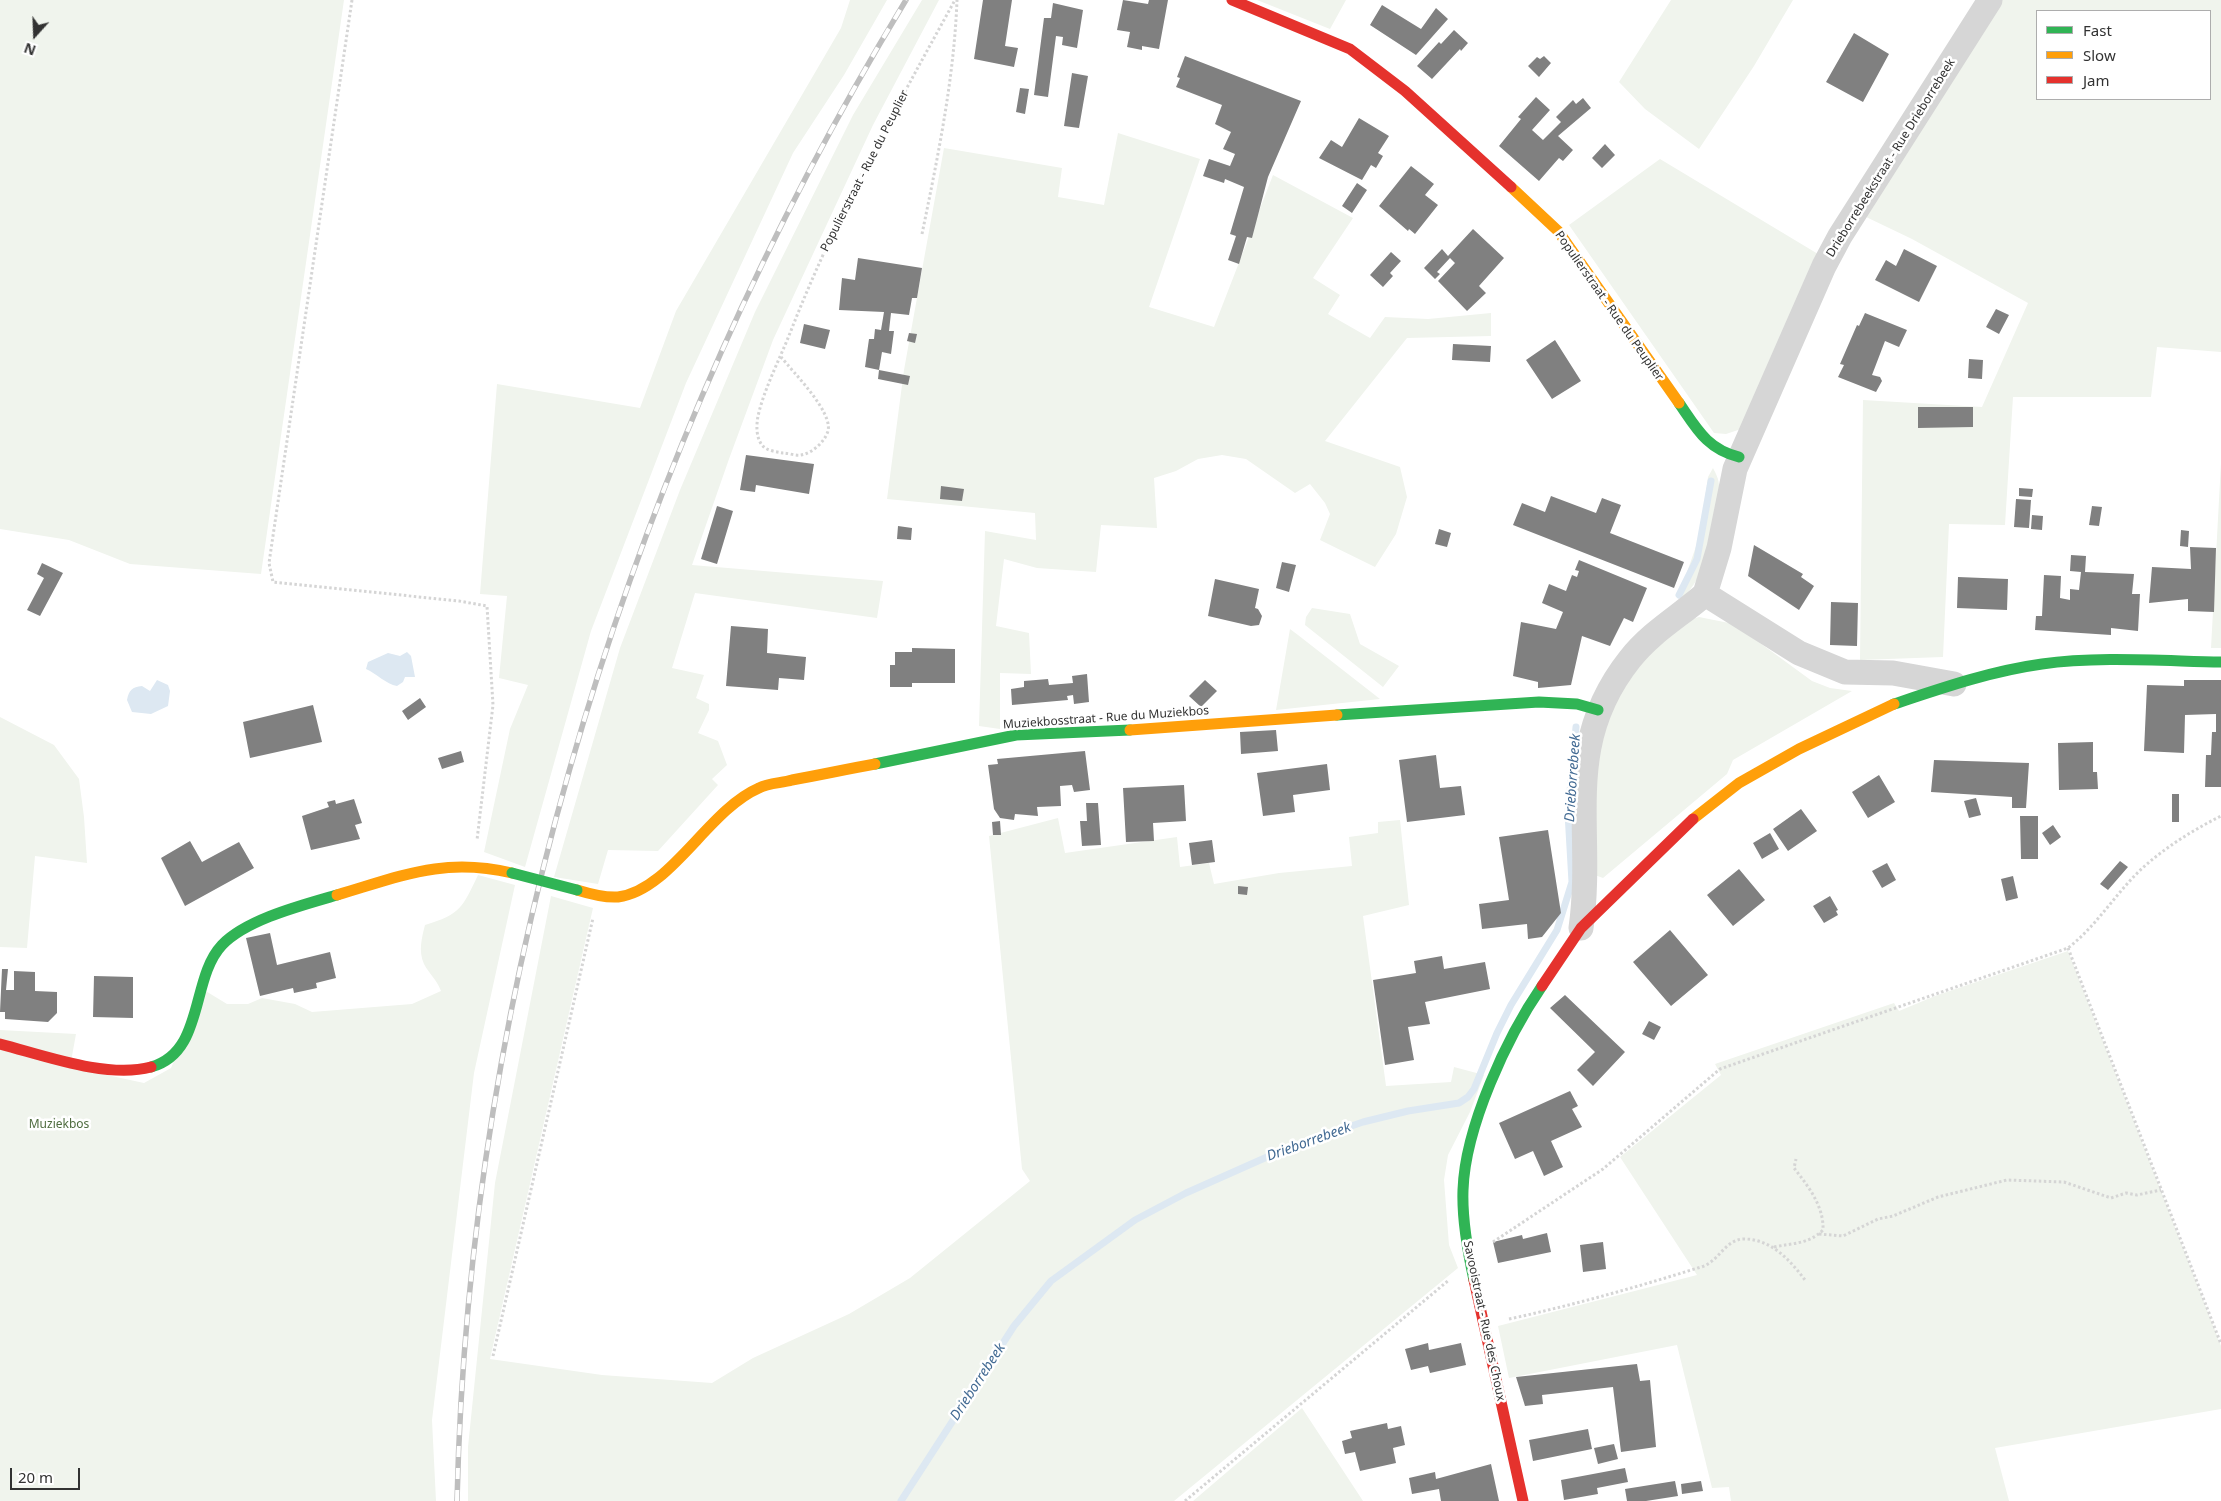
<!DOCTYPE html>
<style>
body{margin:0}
#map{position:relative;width:2221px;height:1501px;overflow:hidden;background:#fff;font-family:"Noto Sans",sans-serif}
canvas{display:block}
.legend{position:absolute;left:2036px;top:10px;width:175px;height:90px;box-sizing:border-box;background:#fff;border:1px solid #adadad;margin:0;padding:6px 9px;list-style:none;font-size:15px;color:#323232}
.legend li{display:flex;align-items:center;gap:10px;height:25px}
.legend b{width:25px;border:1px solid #adadad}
.north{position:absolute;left:10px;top:10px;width:50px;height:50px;-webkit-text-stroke:4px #fff;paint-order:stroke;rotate:200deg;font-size:14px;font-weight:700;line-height:20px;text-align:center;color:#323232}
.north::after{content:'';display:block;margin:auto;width:18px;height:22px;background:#323232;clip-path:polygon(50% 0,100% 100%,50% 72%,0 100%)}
.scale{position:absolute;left:10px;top:1468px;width:70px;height:22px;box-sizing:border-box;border:2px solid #323232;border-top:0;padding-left:6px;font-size:15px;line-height:18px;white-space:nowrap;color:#323232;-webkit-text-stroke:4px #fff;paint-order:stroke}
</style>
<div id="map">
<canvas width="2221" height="1501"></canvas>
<ul class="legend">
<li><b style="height:6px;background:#30b455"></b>Fast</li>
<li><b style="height:6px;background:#ff9f0a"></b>Slow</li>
<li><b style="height:6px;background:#e5322d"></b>Jam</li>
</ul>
<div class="north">N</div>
<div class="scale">20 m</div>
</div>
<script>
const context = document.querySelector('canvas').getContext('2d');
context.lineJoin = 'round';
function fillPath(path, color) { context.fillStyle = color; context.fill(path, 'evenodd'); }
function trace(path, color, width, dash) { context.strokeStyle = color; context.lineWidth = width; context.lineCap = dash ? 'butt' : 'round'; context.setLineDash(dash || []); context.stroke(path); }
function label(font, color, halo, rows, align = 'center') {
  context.font = font + ' "Noto Sans",sans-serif'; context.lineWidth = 5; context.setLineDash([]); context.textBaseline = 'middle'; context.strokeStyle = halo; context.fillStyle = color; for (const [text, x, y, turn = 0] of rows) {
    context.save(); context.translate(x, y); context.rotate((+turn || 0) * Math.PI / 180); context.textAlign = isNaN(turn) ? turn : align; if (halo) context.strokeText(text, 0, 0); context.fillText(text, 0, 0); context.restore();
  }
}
fillPath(new Path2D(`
 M 0,0 L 344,0 L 261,574 L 130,564 L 69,540 L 0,529 Z
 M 850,0 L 887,0 L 844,75 L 793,153 L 686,383 L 591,631 L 525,867 L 484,852 L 510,729 L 528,685 L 499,678 L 507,596 L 480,594 L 497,384 L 640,408 L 676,311 L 841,28 Z
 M 922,0 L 939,0 L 873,125 L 773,340 L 729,459 L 692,565 L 883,581 L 877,618 L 695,593 L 672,668 L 704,675 L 696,698 L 709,704 L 709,710 L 698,733 L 718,741 L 727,765 L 712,779 L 718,785 L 658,851 L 608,850 L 598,884 L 554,877 L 620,648 L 680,490 L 755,312 L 853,115 Z
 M 1257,0 L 1346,0 L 1330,29 Z
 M 1671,0 L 1793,0 L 1754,66 L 1699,149 L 1645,109 L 1619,82 Z
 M 2001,0 L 2221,0 L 2221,352 L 2157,347 L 2151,397 L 2013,397 L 2005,525 L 1949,524 L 1943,657 L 1860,660 L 1863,400 L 1982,407 L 2028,303 L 1912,239 L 1864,216 ZM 2037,11 L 2210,11 L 2210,99 L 2037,99 Z
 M 1118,133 L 1200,159 L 1149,307 L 1214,327 L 1273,175 L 1353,218 L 1313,278 L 1340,295 L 1328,314 L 1370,338 L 1385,317 L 1428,319 L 1491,313 L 1491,336 L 1407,338 L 1325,441 L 1400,467 L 1407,497 L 1396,534 L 1375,567 L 1320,540 L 1330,514 L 1325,503 L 1310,484 L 1295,493 L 1246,459 L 1222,455 L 1198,459 L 1176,471 L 1154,478 L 1157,528 L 1101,525 L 1096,572 L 1037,568 L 1004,559 L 996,626 L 1029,633 L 1031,674 L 1000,673 L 1000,729 L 979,726 L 985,531 L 1036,540 L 1035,513 L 887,499 L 904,370 L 944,148 L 1062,168 L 1058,197 L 1104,205 Z
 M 1660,159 L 1818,254 L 1741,429 L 1726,434 L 1714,433 L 1569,225 Z
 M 2221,463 L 2221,648 L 2211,648 Z
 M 1713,468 C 1716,474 1719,479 1719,486 C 1721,502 1706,557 1700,573 C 1696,583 1689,591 1682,599 L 1679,595 L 1700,535 L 1708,477 Z
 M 1312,608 L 1350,614 L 1360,644 L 1399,666 L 1383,687 L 1305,625 L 1306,617 Z
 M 1699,617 L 1734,624 L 1812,681 L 1830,688 L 1852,691 L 1733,760 L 1727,774 L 1603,878 L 1592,874 L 1593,778 L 1613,700 L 1654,648 L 1681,623 Z
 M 1290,629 L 1298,635 L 1380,699 L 1276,710 Z
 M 0,717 L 54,745 L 79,779 L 84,817 L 87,863 L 35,856 L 27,948 L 0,947 Z
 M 1058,818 L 1065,853 L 1177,837 L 1180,867 L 1209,863 L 1214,884 L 1279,873 L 1352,866 L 1349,837 L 1378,833 L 1378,822 L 1400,820 L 1409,905 L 1363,916 L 1386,1086 L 1451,1082 L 1454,1067 L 1484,1075 L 1470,1112 L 1448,1155 L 1444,1180 L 1449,1245 L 1458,1268 L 1174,1501 L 468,1501 L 468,1447 L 495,1183 L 551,896 L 593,908 L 490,1359 L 602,1375 L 712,1383 L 753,1358 L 849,1314 L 910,1278 L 1030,1181 L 1022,1169 L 989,836 Z
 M 478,875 L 515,885 L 474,1073 L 432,1420 L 436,1501 L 0,1501 L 0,1030 L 76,1034 L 70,1067 L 144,1083 L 171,1068 L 204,990 L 227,1004 L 248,1004 L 262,998 L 295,1004 L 312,1012 L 412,1004 L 441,991 C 436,978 429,974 424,964 C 418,951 422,937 425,925 C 461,914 462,908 478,875 Z
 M 2068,951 L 2221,1346 L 2221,1409 L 1995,1448 L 2009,1501 L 1731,1501 L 1729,1487 L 1712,1488 L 1677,1345 L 1509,1378 L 1498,1326 L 1697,1275 L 1620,1157 L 1721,1075 L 1715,1064 L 1894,1003 L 1899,1011 L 1935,996 Z
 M 1302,1408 L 1363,1501 L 1193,1501 Z`), '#f0f4ed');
fillPath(new Path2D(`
 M 407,652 L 411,656 L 415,677 L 405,677 L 403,682 L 397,686 C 386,684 377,674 366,669 L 368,662 L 388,653 L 400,656 Z
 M 157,680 L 168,685 L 170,691 L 168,706 L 151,714 L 132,712 L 127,700 C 129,690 132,687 142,686 L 150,691 Z`), '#dde8f2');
trace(new Path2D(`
 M 1679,595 L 1697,559 L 1711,481
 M 901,1501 L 1014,1326 L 1051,1281 L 1135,1220 L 1186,1193 L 1285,1149 L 1363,1122 L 1408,1111 L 1459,1103 L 1468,1097 L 1474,1089 L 1497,1033 L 1511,1005 L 1557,930 L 1572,882 L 1568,813 L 1576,727`), '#dde8f2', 7);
fillPath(new Path2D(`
 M 983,0 L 1012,0 L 1005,46 L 1018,48 L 1014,67 L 974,59 Z
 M 1123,0 L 1148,4 L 1149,0 L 1168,0 L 1159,49 L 1142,46 L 1142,50 L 1127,47 L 1130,32 L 1117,30 Z
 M 1053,3 L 1083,10 L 1077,48 L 1062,45 L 1063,37 L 1056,36 L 1048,97 L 1034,95 L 1044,18 L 1051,18 Z
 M 1382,5 L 1421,29 L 1436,8 L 1448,19 L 1416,55 L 1370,25 Z
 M 1454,30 L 1468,43 L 1461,51 L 1460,49 L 1432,79 L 1417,66 L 1439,42 L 1441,44 Z
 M 1854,33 L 1889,54 L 1863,102 L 1826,82 Z
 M 1185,56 L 1301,101 L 1268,177 L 1252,238 L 1247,237 L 1239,264 L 1228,260 L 1236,236 L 1230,234 L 1244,187 L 1225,179 L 1224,183 L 1203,176 L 1209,159 L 1230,166 L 1235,154 L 1223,149 L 1231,132 L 1215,124 L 1222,105 L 1176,87 L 1180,78 L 1177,77 Z
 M 1544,56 L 1551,63 L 1539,77 L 1528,66 L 1537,57 L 1540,59 Z
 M 1072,73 L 1088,76 L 1079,128 L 1064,126 Z
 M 1020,88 L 1029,89 L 1025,114 L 1016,112 Z
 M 1536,97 L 1550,110 L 1532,130 L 1543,140 L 1561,122 L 1556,117 L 1573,100 L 1576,104 L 1583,98 L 1591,108 L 1558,136 L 1573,150 L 1563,161 L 1559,158 L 1539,181 L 1499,146 L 1521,119 L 1518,117 Z
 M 1359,118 L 1389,136 L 1378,153 L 1383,156 L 1376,168 L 1371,165 L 1362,180 L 1319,158 L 1331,140 L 1342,147 Z
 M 1605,144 L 1615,155 L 1602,168 L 1592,158 Z
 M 1411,166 L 1434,184 L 1425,195 L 1438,205 L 1415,234 L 1409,229 L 1408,231 L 1379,206 Z
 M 1357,183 L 1367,190 L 1352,213 L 1342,206 Z
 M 1473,229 L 1504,258 L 1479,286 L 1486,293 L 1467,311 L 1438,281 L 1455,263 L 1450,258 L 1437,272 L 1440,274 L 1435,279 L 1424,268 L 1442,249 L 1448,256 Z
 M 1904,249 L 1937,266 L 1919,302 L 1875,280 L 1886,260 L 1896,266 Z
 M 1391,252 L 1401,261 L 1390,273 L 1393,276 L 1383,287 L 1370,275 Z
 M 858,258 L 922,268 L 917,298 L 912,298 L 909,315 L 891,313 L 889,331 L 894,331 L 891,354 L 882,352 L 879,370 L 910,376 L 908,385 L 878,379 L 879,370 L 865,367 L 869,339 L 874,339 L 875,329 L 881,330 L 884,312 L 839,310 L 842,278 L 855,280 Z
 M 1996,309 L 2009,315 L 1999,334 L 1986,327 Z
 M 1865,313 L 1907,330 L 1899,347 L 1885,341 L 1872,375 L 1880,377 L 1882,381 L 1876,392 L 1838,377 L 1844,365 L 1840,364 L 1857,325 L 1859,326 Z
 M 804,324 L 830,330 L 825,349 L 800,343 Z
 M 909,333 L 917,334 L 915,343 L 907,341 Z
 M 1555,340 L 1581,381 L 1552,399 L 1526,360 Z
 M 1453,344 L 1491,346 L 1490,362 L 1452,360 Z
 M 1969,359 L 1983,360 L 1982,379 L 1968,378 Z
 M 1918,407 L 1973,407 L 1973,427 L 1918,428 Z
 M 746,455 L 814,464 L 809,494 L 756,485 L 755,492 L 740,490 Z
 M 941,486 L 964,489 L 962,501 L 940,499 Z
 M 2019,488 L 2033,489 L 2032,497 L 2019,496 Z
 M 1551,496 L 1596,513 L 1602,498 L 1621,505 L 1610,533 L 1684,562 L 1674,588 L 1513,525 L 1522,503 L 1545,512 Z
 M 2016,499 L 2031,500 L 2029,528 L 2014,527 Z
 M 717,506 L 733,511 L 717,564 L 701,559 Z
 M 2092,506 L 2102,507 L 2099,526 L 2089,525 Z
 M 2032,515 L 2043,516 L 2042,530 L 2031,529 Z
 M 898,526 L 912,528 L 911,540 L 897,539 Z
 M 1439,529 L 1451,533 L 1447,547 L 1435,544 Z
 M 2181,530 L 2189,531 L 2188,547 L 2180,546 Z
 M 1754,545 L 1803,574 L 1801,577 L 1814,586 L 1799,610 L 1748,576 Z
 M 2190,547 L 2216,548 L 2214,612 L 2188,611 L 2188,599 L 2149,603 L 2152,567 L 2191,569 Z
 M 2071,555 L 2086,556 L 2085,572 L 2134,574 L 2132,594 L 2140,594 L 2138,631 L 2111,628 L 2111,635 L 2035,630 L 2036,616 L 2042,616 L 2044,575 L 2061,576 L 2060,598 L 2070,600 L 2070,589 L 2079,590 L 2081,572 L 2070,571 Z
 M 1579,560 L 1647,588 L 1633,622 L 1624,618 L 1610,646 L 1582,636 L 1571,685 L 1538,688 L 1538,682 L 1513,676 L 1521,622 L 1556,629 L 1563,612 L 1542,603 L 1549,584 L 1566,591 L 1572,575 L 1577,577 L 1579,571 L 1575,570 Z
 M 1282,562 L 1296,565 L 1289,592 L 1276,588 Z
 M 42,563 L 63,573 L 40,616 L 27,610 L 44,578 L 37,574 Z
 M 1958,577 L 2008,579 L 2007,610 L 1957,608 Z
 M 1215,579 L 1259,589 L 1255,608 L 1258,609 L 1262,616 L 1259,625 L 1251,626 L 1208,616 Z
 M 1831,602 L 1858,603 L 1857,646 L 1830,645 Z
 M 731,626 L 768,629 L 767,653 L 806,657 L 804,680 L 779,678 L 778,690 L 726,686 Z
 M 912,648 L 955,649 L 955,683 L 912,683 L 912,687 L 890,687 L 890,665 L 895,665 L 895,652 L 912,652 Z
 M 1087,674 L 1089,702 L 1074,704 L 1073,695 L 1067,696 L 1068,700 L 1012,705 L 1011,689 L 1024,687 L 1024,681 L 1048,679 L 1049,685 L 1073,683 L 1072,676 Z
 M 1205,680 L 1217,691 L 1201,707 L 1189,696 Z
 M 2184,680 L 2221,680 L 2221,787 L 2205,787 L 2206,755 L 2211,755 L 2212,732 L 2216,732 L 2216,714 L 2185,715 L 2184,753 L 2144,751 L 2147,685 L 2184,686 Z
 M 420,698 L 426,707 L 408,720 L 402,711 Z
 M 313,705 L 322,742 L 250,758 L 243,722 Z
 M 1276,730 L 1278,751 L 1241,754 L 1240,732 Z
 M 2093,742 L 2093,772 L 2097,772 L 2098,789 L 2059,790 L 2058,743 Z
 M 461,751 L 464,762 L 442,769 L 438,758 Z
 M 1085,751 L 1090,790 L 1074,792 L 1072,785 L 1060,786 L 1061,806 L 1037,807 L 1038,816 L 1015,814 L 1014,820 L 1000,818 L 994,809 L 988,765 L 998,764 L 997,759 Z
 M 1436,755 L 1440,788 L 1461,786 L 1465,815 L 1407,822 L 1399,760 Z
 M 1934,760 L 2029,763 L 2026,808 L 2012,808 L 2012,797 L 1931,792 Z
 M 1327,764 L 1330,790 L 1293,795 L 1295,812 L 1263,816 L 1257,773 Z
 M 1879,775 L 1895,802 L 1868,818 L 1852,792 Z
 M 1184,785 L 1186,821 L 1153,823 L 1154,841 L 1126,842 L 1123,788 Z
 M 2172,794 L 2179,794 L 2179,822 L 2172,822 Z
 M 1976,798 L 1981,815 L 1969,818 L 1964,801 Z
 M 354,799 L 362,823 L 355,825 L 360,839 L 311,850 L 302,816 L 329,807 L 327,802 L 335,800 L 336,804 Z
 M 1086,803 L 1098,803 L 1101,845 L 1082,846 L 1080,821 L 1087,821 Z
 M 1801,809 L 1817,831 L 1788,851 L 1773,829 Z
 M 2020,816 L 2038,816 L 2038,859 L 2021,859 Z
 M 1000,821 L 1001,835 L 993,835 L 992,822 Z
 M 2053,825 L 2061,837 L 2050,845 L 2042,833 Z
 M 1548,830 L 1561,913 L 1542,937 L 1528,939 L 1527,924 L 1482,929 L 1479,904 L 1509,900 L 1499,837 Z
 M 1770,833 L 1779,849 L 1762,859 L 1753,843 Z
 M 1212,840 L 1215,862 L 1192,865 L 1189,843 Z
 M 190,841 L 202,862 L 239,842 L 254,868 L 185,906 L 161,858 Z
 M 2120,861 L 2128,867 L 2108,890 L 2100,884 Z
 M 1887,863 L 1896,880 L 1882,888 L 1872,871 Z
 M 1739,869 L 1765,900 L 1733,926 L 1707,895 Z
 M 2013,876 L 2018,898 L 2006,901 L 2001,879 Z
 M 1238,886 L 1248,887 L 1247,895 L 1238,894 Z
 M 1830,896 L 1838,910 L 1836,911 L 1838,915 L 1824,923 L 1813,906 Z
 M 1670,930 L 1708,975 L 1671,1006 L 1633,962 Z
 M 270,933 L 277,965 L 330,952 L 336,978 L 316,983 L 317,988 L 294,993 L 293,988 L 260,996 L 246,938 Z
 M 1442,956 L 1444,969 L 1485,962 L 1490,989 L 1425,1002 L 1430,1024 L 1408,1027 L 1414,1060 L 1385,1065 L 1373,980 L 1416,973 L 1414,961 Z
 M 2,969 L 8,969 L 6,990 L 14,990 L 14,971 L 35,972 L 35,991 L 57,992 L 57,1013 L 48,1022 L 5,1019 L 5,1012 L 0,1012 Z
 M 94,976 L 133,977 L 133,1018 L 93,1017 Z
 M 1565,995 L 1625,1052 L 1593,1086 L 1577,1070 L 1595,1052 L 1550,1008 Z
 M 1649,1021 L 1661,1027 L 1654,1040 L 1642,1034 Z
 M 1570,1091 L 1578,1106 L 1572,1109 L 1582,1127 L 1551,1141 L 1563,1167 L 1544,1176 L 1533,1151 L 1515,1159 L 1499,1123 Z
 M 1547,1233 L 1551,1252 L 1498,1263 L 1493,1242 L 1522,1235 L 1523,1239 Z
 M 1603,1242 L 1606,1269 L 1583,1272 L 1580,1245 Z
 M 1428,1343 L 1429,1350 L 1461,1343 L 1466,1365 L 1430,1373 L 1428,1366 L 1411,1370 L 1405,1349 Z
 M 1637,1364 L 1640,1381 L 1650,1380 L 1656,1447 L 1621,1452 L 1613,1387 L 1542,1395 L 1543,1404 L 1525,1406 L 1516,1377 Z
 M 1387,1423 L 1388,1429 L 1401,1426 L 1405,1445 L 1393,1448 L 1396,1463 L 1360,1471 L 1355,1452 L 1345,1454 L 1342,1441 L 1352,1438 L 1350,1431 Z
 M 1588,1429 L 1592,1449 L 1533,1461 L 1529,1440 Z
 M 1614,1444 L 1618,1459 L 1598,1464 L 1594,1448 Z
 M 1491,1464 L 1499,1501 L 1441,1501 L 1439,1489 L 1412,1494 L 1409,1478 L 1435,1472 L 1436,1479 Z
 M 1625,1468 L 1628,1482 L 1597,1488 L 1598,1494 L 1564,1500 L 1561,1480 Z
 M 1675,1481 L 1678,1496 L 1646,1501 L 1627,1501 L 1625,1489 Z
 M 1701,1481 L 1703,1491 L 1682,1494 L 1681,1484 Z`), '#808080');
trace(new Path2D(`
 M 352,0 L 269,563 L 273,582 L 459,601 L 487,606 L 493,705 L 477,840
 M 922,234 C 938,156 954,79 957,0
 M 781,357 C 793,372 833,412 828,431 C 825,441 813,453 801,455 C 796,456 788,453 783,453 C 777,452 770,451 765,448 C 756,441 756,427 758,416 C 765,386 781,357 792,328 C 837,214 896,107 955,0
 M 2068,948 L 2221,1344
 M 1819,1234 L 1843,1236 L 1878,1219 L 1893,1216 L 1938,1197 L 2007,1180 L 2064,1182 L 2111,1198 L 2126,1193 L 2137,1195 L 2161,1190
 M 1493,1242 L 1603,1169 L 1720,1069 L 2068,948 C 2099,924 2118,889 2147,864 C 2169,845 2195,829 2221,816
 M 1774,1247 C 1793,1243 1809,1244 1823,1230 C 1824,1206 1808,1186 1794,1168 L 1796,1159
 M 1509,1319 C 1574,1305 1637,1287 1701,1267 C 1719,1262 1725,1239 1744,1239 C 1771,1239 1790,1260 1805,1280
 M 493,1356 L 593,918
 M 1185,1501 L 1449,1280`), '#d5d5d5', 3, [2.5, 2.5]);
trace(new Path2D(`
 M 1705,594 L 1719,548 L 1735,469 L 1824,266 L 1840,236 L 1990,0
 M 1705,594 L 1799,653 L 1845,672 L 1893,673 L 1954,684
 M 1581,928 C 1595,828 1560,747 1630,659 C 1651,632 1680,616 1705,594`), '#d6d6d6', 25);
trace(new Path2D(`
 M 1679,403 C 1697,429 1707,449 1739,457
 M 1894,704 C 1942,688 1991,671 2042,664 C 2097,656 2164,661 2221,662
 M 1337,715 L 1539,702 L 1577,704 L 1598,710
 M 875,764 L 1016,735 L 1130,730
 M 151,1067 C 205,1052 190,979 222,945 C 247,919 303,905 337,895
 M 1474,1280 C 1468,1253 1462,1217 1463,1190 C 1465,1127 1507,1037 1542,986`), '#30b455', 11);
trace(new Path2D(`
 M 1511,187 L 1558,231 L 1679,403
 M 1130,730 L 1337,715
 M 1693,819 L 1739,783 L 1799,749 L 1894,704
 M 577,890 C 590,894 604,898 618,897 C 671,890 708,810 759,788 C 768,783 782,783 792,780 C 820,775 847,769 875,764
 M 337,895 C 402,876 443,857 512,873`), '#ff9f0a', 11);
trace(new Path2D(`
 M 1232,0 L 1350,49 L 1405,91 L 1511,187
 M 1542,986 L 1581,928 L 1693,819
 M 0,1044 C 43,1055 107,1079 151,1067
 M 1474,1280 L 1523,1501`), '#e5322d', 11);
const rail = new Path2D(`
 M 457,1501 C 469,975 633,449 906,0`);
trace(rail, '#bebebe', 5.5);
trace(rail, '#fff', 4, [11]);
trace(new Path2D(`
 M 512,873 L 577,890`), '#30b455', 11);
label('12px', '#323232', '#fff', [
 ["Drieborrebeekstraat - Rue Drieborrebeek",1891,158,-58],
 ["Populierstraat - Rue du Peuplier",865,171,-63],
 ["Populierstraat - Rue du Peuplier",1609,306,55],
 ["Muziekbosstraat - Rue du Muziekbos",1106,718,-4],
 ["Savooistraat - Rue des Choux",1484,1321,78]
]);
label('12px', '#506d40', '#fff', [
 ["Muziekbos",59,1125]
]);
label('italic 14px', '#426a93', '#fff', [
 ["Drieborrebeek",1573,778,-86],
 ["Drieborrebeek",1309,1142,-20],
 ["Drieborrebeek",978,1382,-57]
]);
</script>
